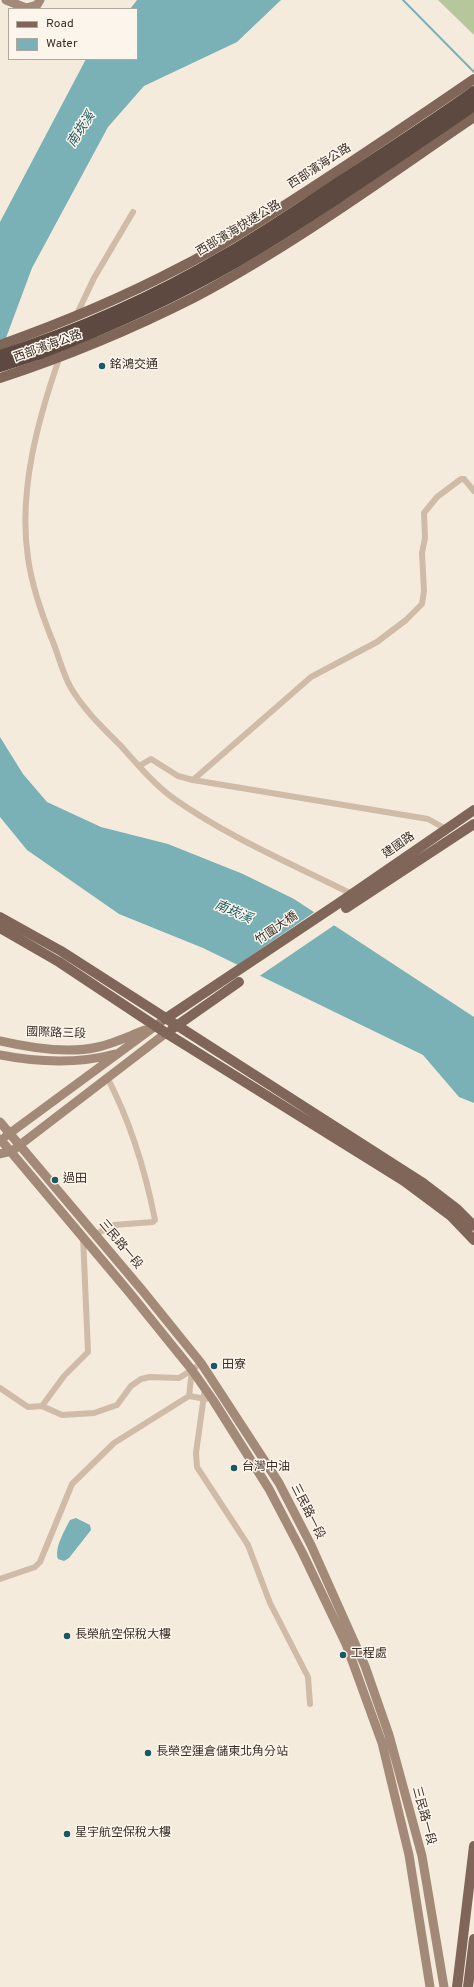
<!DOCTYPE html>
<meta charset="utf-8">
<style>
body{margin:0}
#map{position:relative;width:474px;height:1987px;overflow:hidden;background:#f5ebdd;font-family:Overpass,sans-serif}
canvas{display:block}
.legend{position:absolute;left:8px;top:8px;width:130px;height:52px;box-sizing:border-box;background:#fcf5eb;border:1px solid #afa69d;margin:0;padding:5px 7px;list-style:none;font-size:12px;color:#3b2f29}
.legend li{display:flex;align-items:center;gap:8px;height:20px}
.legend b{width:20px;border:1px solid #afa69d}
</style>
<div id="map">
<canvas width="474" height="1987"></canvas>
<ul class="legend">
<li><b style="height:5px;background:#7f6658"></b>Road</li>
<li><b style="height:11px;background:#79b1b6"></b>Water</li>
</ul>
</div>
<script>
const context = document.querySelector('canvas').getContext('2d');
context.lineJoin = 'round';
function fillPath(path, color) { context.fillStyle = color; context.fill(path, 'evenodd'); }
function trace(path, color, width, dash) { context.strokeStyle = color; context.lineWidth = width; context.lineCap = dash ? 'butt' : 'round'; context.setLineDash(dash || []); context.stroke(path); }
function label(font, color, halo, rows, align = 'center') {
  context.font = font + ' Overpass,"Noto Sans TC",sans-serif'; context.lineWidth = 3; context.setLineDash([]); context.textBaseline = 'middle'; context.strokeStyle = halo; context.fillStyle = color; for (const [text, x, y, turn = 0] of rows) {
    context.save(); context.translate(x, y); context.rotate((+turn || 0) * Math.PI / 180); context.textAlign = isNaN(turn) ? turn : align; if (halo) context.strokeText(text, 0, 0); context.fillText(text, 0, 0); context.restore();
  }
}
fillPath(new Path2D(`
 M 438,0 L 474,0 L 474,35 Z`), '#b6c79b');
fillPath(new Path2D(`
 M 137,0 L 281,0 L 237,42 L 144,86 L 108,127 L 32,268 L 0,354 L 0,222 L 86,59 L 137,59 L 137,9 L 130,9 Z
 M 0,737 L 23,774 L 47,802 L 101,827 L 168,844 L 243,874 L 294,899 L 474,1017 L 474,1103 L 459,1097 L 423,1055 L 203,948 L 119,914 L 27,850 L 0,817 Z
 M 76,1518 L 90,1525 L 91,1530 L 69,1558 L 64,1561 L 58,1559 C 54,1548 65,1530 70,1520 Z`), '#79b1b6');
fillPath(new Path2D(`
 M 316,911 L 336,924 L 258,977 L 236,966 Z`), '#f5ebdd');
trace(new Path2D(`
 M 403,0 L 474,72`), '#79b1b6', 2);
trace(new Path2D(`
 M 76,316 L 94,278 L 133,212
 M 60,356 C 38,419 18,491 28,558 C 32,587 42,615 53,642 C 59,657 63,674 71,688 C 84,710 103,728 121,746 C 137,764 154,784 173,798 C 228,837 292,864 352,894
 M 139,766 L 151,759 L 178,776 L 193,780 L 428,819 L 446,829
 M 193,780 L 311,677 L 377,642 L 406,620 L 422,604 L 424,591 L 422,553 L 425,538 L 424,513 L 437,497 L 461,479 L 464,479 L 474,491
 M 96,1234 L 114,1225 L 153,1222 L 155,1220 C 145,1169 131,1123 107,1077
 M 0,1388 L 28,1407 L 42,1406 L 64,1376 L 88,1352 L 83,1236
 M 205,1388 L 196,1453 L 197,1467 L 248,1545 L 270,1603 L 308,1677 L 310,1704
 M 189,1396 L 192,1370 L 201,1363
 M 42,1406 L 62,1415 L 94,1413 L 117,1405 L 131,1386 L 141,1379 L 150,1377 L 179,1378 L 192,1370
 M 0,1579 L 35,1567 L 40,1562 L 72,1484 L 114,1443 L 189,1396 L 206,1399`), '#cfbba7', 6);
trace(new Path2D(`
 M 6,0 L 26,8 L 37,5 L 40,0
 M 0,1041 C 30,1048 68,1054 98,1047 C 115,1043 129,1036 145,1030
 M 0,1055 C 36,1062 78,1064 115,1054
 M 0,1122 L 142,1290 L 201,1363 L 279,1483 L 311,1545 L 365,1666 L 389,1735 L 422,1856 L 444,1987
 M 6,1136 L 165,1019
 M 0,1139 L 129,1292 L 192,1370 L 213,1400 L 269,1489 L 303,1554 L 346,1644 L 382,1743 L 409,1855 L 430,1987
 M 0,1154 L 12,1151 L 166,1033`), '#a38a78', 9);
trace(new Path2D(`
 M 346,908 L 474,824
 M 0,917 L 61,951 L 423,1183 L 457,1209 L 474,1226
 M 0,928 L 59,962 L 166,1033 L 404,1181 L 451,1216 L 474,1240
 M 165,1019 L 339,903 L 474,810
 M 172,1029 L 239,982
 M 457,1987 L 474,1846
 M 468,1987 L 474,1939`), '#7f6658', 10);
trace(new Path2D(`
 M 0,366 L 38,354`), '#5d493f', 12);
trace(new Path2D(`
 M 0,345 C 62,323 122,298 181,267 C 226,244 268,216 310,189 C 365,153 420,116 474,79
 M 0,378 C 67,356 132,329 195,297 C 293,245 383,179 474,117`), '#7f6658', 10);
trace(new Path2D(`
 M 38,354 C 106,328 173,298 237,261 C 318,213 396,158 474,105
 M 0,356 C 78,331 155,297 226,255 C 266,232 305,205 343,180 C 387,151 431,123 474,92`), '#5d493f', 12);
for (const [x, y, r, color] of [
 [102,366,4,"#195a62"],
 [55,1180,4,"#195a62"],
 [214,1366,4,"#195a62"],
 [234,1468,4,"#195a62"],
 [67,1636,4,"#195a62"],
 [343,1655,4,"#195a62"],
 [148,1753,4,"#195a62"],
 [67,1834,4,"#195a62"]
]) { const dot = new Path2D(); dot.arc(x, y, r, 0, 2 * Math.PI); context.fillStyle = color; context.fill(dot); trace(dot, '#fcf5eb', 1.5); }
label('12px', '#3b2f29', '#fcf5eb', [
 ["西部濱海公路",320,167,-33],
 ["西部濱海快速公路",239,229,-31],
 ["西部濱海公路",48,347,-20],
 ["建國路",399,846,-35],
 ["竹圍大橋",277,929,-34],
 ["國際路三段",56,1034,2],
 ["三民路一段",120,1245,50],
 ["三民路一段",307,1512,63],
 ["三民路一段",423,1816,75]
]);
label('12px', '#3b2f29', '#fcf5eb', [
 ["銘鴻交通",110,366],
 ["過田",63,1180],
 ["田寮",222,1366],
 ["台灣中油",242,1468],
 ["長榮航空保稅大樓",75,1636],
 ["工程處",351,1655],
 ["長榮空運倉儲東北角分站",156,1753],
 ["星宇航空保稅大樓",75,1834]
], 'left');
label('italic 13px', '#195a62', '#fcf5eb', [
 ["南崁溪",82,130,-57],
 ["南崁溪",233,913,23]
]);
</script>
